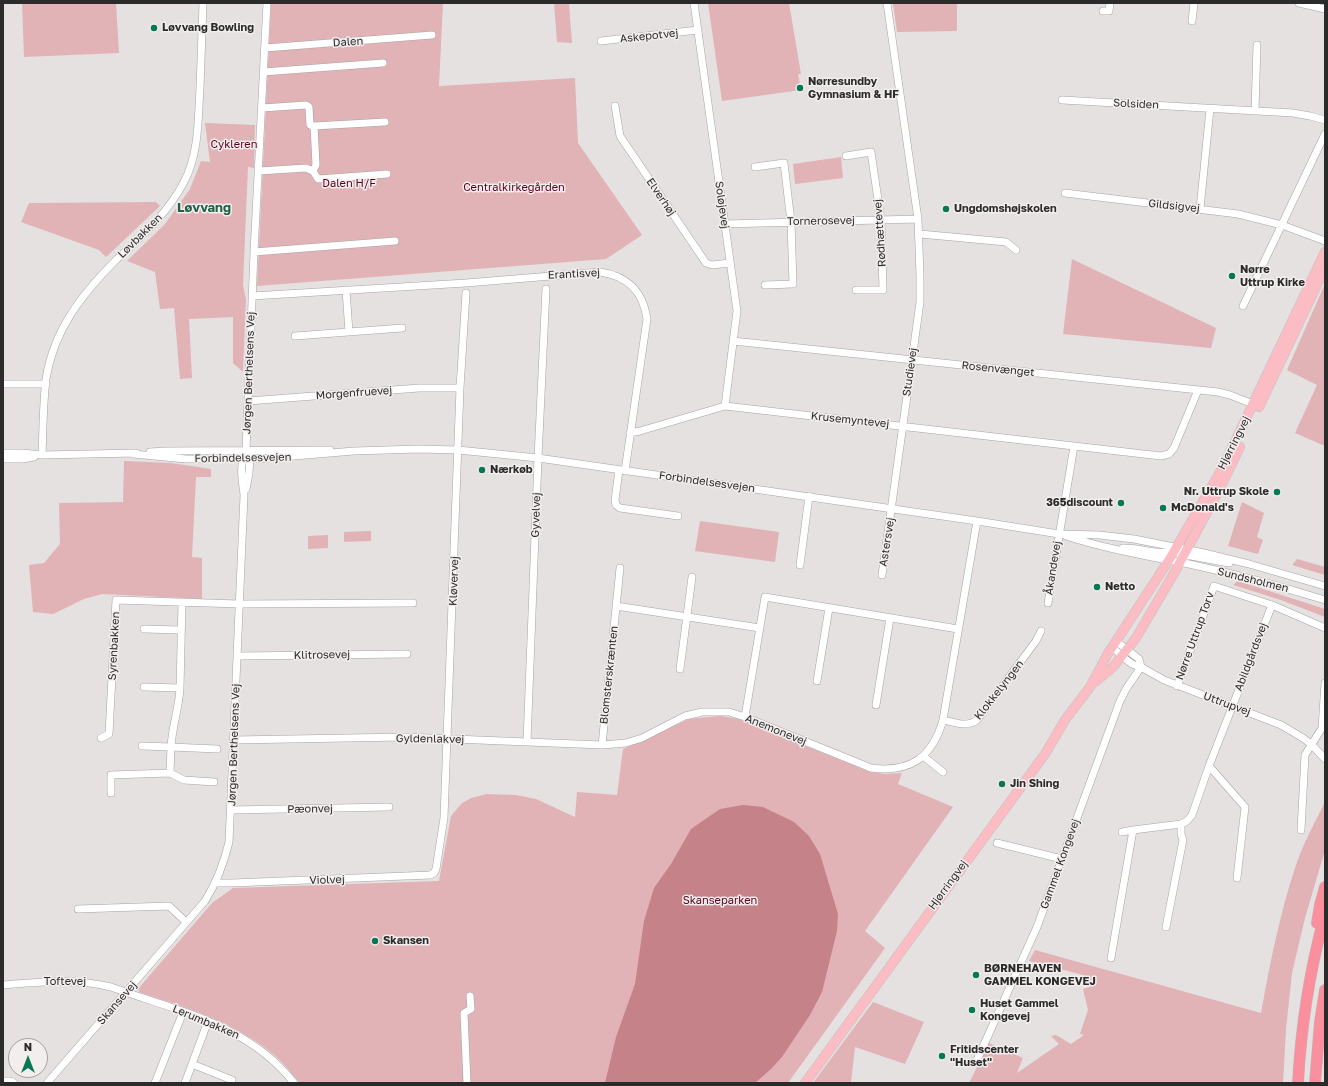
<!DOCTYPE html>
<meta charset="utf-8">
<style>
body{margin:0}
#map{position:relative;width:1328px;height:1086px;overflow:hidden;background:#e5e1e1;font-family:"Golos Text",sans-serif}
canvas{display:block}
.frame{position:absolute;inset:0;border:4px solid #2c2b2b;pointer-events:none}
.north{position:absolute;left:8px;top:1038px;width:40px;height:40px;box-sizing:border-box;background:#f3eeee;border:1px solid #a3a0a0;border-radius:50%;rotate:0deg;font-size:11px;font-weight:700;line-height:16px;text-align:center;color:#2c2b2b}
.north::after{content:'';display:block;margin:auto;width:14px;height:18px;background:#077853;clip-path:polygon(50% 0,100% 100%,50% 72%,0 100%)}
</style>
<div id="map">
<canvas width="1328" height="1086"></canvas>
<div class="frame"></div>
<div class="north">N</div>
</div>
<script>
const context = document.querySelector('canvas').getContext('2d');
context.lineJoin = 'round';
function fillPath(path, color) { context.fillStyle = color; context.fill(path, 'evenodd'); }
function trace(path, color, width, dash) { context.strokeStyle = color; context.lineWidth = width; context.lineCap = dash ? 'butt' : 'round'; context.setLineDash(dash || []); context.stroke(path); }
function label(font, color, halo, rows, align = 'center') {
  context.font = font + ' "Golos Text",sans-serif'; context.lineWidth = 3; context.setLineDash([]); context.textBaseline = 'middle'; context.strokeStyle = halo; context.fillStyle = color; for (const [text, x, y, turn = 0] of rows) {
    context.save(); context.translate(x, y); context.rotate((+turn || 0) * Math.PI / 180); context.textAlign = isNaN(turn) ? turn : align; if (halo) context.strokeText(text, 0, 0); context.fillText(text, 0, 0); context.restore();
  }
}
fillPath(new Path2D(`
 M 22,3 L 116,3 L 119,53 L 24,57 Z
 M 271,3 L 443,3 L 439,86 L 575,78 L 578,143 L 642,235 L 606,259 L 257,286 Z
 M 554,3 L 569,3 L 572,43 L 557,42 Z
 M 708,3 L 789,3 L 801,74 L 798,74 L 801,90 L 722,101 Z
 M 893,3 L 957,3 L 957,31 L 897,32 Z
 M 205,123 L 255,125 L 254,168 L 248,167 L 243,285 L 246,300 L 243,372 L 233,363 L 233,317 L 189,319 L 192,378 L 180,379 L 174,308 L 160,309 L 155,272 L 127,261 L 165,224 L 190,189 L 201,161 L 210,162 Z
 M 841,157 L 843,178 L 795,184 L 793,164 Z
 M 156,202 L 160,206 L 106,257 L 99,250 L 21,222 L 29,203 Z
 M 1072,259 L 1216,328 L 1211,348 L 1063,334 Z
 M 1324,286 L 1325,286 L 1325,446 L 1295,433 L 1317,385 L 1287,370 Z
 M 124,461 L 171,463 L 211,469 L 211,477 L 196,477 L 192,557 L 202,558 L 202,599 L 102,594 L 84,599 L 53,614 L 33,612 L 29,565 L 44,563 L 60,544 L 59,503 L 123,502 Z
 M 1242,502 L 1264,513 L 1257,537 L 1263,540 L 1258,554 L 1228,546 Z
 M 700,521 L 779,532 L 775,562 L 695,551 Z
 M 371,531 L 371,541 L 344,542 L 344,532 Z
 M 328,535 L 328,548 L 308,549 L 308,536 Z
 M 1297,559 L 1325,567 L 1325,575 L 1292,565 Z
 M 1238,581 L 1325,609 L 1325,617 L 1281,600 L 1233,585 Z
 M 721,716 L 739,719 L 870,772 L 885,774 L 902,773 L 898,784 L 953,807 L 865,931 L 885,948 L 788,1083 L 300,1083 C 291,1073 283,1062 273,1054 C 233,1021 187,1008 139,992 L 138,989 L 212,903 L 233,888 L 439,881 L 451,816 L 462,803 L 471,798 L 487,794 L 516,795 L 536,799 L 575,817 L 577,792 L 617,795 L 623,749 L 689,719 L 708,717 Z
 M 1325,803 L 1325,850 L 1305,918 L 1292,973 L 1286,1029 L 1283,1083 L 969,1083 L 989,1043 L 1023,1058 L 1017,1073 L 1059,1044 L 1051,1036 L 1055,1035 C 1061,1037 1065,1041 1071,1044 L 1084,1035 L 1080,1034 L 1088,1010 L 1083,989 L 1092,986 L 1083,975 L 1029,961 L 1035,950 L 1261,1013 C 1270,963 1280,913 1296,865 C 1303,844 1314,824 1324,804 Z
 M 873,1002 L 924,1022 L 905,1064 L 855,1047 L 851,1083 L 813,1083 Z`), '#e1b2b6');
fillPath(new Path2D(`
 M 743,805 L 763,807 L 794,822 L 809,836 L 820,854 L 838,914 L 837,931 L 822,992 L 810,1015 L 782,1057 L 771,1069 L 755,1083 L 605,1083 L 616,1037 L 635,984 L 644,921 L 654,888 L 671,864 L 691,829 L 720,809 Z`), '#c68289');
const minor = new Path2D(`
 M 694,3 L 737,311 L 725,406
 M 1299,3 L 1325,9
 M 1103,11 L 1109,11 L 1110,3
 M 1192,21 L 1194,3
 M 601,41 L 698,30
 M 265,48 L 432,35
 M 263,72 L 383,63
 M 1062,100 L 1293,113 L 1310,116 L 1325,120
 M 615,106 L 620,136 L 706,263 L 712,265 L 730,263
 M 262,108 L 306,105 L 309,107 L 310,125 L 314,126 L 385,122
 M 1255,111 L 1257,45
 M 314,126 L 316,165 L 313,171 L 318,179 L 387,174
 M 846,156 L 871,152 L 881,220 L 883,290 L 856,290
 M 755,167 L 784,163 L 791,222 L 793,284 L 765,285
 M 259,171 L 306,168 L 313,171
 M 1065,193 L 1238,214 L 1282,225 L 1325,241
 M 1200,209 L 1210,109
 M 724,224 L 918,219
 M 920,234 L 1006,242 L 1016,250
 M 254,252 L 395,241
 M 346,290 L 349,332
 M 252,296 L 466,283 L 600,272 C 628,276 643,291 647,319 L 625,471
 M 1243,306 L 1325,134
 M 295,336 L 402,328
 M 733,341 L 1218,392 L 1230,395 L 1258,406
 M 3,384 L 46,384
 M 248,401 L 419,388 L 460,388
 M 630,433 L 640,431 L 725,406 L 1161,456 L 1169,454 L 1174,448 L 1198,390
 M 150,452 L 166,451 L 330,450
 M 3,453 L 22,453 L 42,455 L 136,453
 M 133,454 L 186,459 L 258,459 L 354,451 L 419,449 L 458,450 L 538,458 L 977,521 L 1059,534 L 1099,535 L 1134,539 L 1204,553 L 1249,564 L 1325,586
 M 42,455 C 43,430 43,404 46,379 C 54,329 82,294 117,259 C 142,236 168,213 184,182 C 199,154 198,119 200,88 C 201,59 202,31 203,3
 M 3,459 L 22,459 L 34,457
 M 619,470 L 615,500 L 616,505 L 620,508 L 678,516
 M 246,489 L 249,473 L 250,459 L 246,450 L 248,401 L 254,252 L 267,3
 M 1066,536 C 1106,549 1148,556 1189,564 C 1235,574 1280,586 1325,600
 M 1123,548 C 1141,548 1159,555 1177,552
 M 1180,556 L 1191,556 L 1229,563
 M 800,565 L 809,496
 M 882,575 L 912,360 L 920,302 L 920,276 L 918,219 L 887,3
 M 1048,603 L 1074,446
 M 1272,605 L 1325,628
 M 616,606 L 760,628
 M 144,629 L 180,630
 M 1116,641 L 1139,659 L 1141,667
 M 1112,647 L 1129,662 L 1134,665 L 1141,667 L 1164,680 L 1281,725 L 1303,738 L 1311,744 L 1325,759
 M 238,656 L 407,654
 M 680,669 L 692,577
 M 817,681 L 829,608
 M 144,687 L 180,688 L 182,602
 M 876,705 L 890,618
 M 745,717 L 765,597 L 958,629
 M 943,720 C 954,722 967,728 977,720 L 1036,641 L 1041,631
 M 101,738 L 109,734 L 116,600 L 239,604 L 413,603
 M 234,740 L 404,737 L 602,745 L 626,743 L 642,738 L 685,716 L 702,712 L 729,712 L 745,717 L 871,768 C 910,773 932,758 943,720 L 977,521
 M 527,742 L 538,458 L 546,289
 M 602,745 L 620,568
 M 142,746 L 171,747 C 172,727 179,708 180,688
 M 923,756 L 943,772
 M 1209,766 L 1245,807 L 1237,878
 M 170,773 L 184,780 L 214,782
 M 111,793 L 111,775 L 170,773 L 171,747 L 217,749
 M 231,810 L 389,807
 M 1301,830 L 1305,755 L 1322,728 L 1325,683
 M 1122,832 L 1133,830
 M 997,843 L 1062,859
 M 216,883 L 232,883 L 430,875 L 434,873 L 436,869 L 444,818 L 460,388 L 466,293
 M 78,909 L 169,906 L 186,922
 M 1166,927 L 1183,840 L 1181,834 L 1181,824
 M 1111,958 L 1133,830 L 1181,824 L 1187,821 L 1192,815 L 1209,766 L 1272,605 L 1214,586 L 1177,686
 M 3,985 C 39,982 75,978 111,987 C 177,1011 248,1024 294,1083
 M 977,1060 L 1037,927 L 1120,701 L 1126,689 L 1141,667
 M 192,1064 L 232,1080
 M 3,1081 L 11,1081 L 14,1083
 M 47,1083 L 205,901 C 217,882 224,863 229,842 L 244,495 C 242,478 239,466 246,450
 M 155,1083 L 183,1012
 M 185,1083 L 208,1021
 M 467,1083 L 464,1013 L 471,1009 L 470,996`);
const major = new Path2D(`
 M 1259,407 L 1325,268
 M 1095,682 L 1113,667 L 1136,638 L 1173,575 L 1219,490 L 1240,447
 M 805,1083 L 1045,754 L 1065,720 L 1090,687 L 1107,655 L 1169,560 L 1223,467 L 1325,252`);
const highway = new Path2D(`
 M 1317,923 L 1320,905 L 1325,887
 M 1298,1083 C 1301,1026 1310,969 1325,914
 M 1315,1083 L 1320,1022 L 1325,990`);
trace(minor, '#a7a3a3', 8);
trace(major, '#c0bfbf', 10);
trace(highway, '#c0bfbf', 12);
trace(minor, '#fff', 7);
trace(major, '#fcbcc4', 9);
trace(highway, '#fa909d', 11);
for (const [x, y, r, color] of [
 [154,28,4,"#077853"],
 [800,88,4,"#077853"],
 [946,209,4,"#077853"],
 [1232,276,4,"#077853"],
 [482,470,4,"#077853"],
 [1277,492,4,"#077853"],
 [1121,503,4,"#077853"],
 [1163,508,4,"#077853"],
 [1097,587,4,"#077853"],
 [1002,784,4,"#077853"],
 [375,941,4,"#077853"],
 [976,975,4,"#077853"],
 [972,1010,4,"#077853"],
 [942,1056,4,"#077853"]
]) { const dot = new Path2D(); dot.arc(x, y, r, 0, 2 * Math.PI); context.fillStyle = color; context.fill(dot); trace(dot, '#f3eeee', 1.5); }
label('bold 11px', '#2c2b2b', '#f3eeee', [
 ["Løvvang Bowling",162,28],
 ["Nørresundby",808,82],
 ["Gymnasium & HF",808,95],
 ["Ungdomshøjskolen",954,209],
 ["Nørre",1240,270],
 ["Uttrup Kirke",1240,283],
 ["Nærkøb",490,470],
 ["Nr. Uttrup Skole",1269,492,"right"],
 ["365discount",1113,503,"right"],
 ["McDonald's",1171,508],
 ["Netto",1105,587],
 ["Jin Shing",1010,784],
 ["Skansen",383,941],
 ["BØRNEHAVEN",984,969],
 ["GAMMEL KONGEVEJ",984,982],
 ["Huset Gammel",980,1004],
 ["Kongevej",980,1017],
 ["Fritidscenter",950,1050],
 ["\"Huset\"",950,1063]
], 'left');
label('11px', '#2c2b2b', '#f3eeee', [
 ["Askepotvej",649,36,-6],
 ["Dalen",348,42,-4],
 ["Solsiden",1136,104,3],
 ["Elverhøj",661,197,56],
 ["Soløjevej",722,205,82],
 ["Gildsigvej",1174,206,6],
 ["Tornerosevej",821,221,-1],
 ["Rødhættevej",880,233,-94],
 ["Løvbakken",140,236,-45],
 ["Erantisvej",574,274,-3],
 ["Rosenvænget",998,369,6],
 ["Studievej",910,372,-82],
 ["Jørgen Berthelsens Vej",249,373,-88],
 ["Morgenfruevej",354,393,-4],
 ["Krusemyntevej",850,420,6],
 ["Hjørringvej",1234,443,-63],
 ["Forbindelsesvejen",243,458,-1],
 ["Forbindelsesvejen",707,482,8],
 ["Gyvelvej",536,515,-88],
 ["Astersvej",887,542,-81],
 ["Åkandevej",1053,568,-81],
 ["Sundsholmen",1253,580,14],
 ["Kløvervej",454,581,-88],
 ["Nørre Uttrup Torv",1195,636,-70],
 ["Syrenbakken",114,646,-87],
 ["Klitrosevej",322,655,-1],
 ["Abildgårdsvej",1251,657,-69],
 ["Blomsterskrænten",609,675,-84],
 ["Klokkelyngen",999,690,-52],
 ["Uttrupvej",1227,704,20],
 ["Anemonevej",776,730,22],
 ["Gyldenlakvej",430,739,1],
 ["Jørgen Berthelsens Vej",234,745,-88],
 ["Pæonvej",310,809,-1],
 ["Gammel Kongevej",1060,864,-70],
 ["Violvej",327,880,-2],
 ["Hjørringvej",948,885,-54],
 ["Toftevej",65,982],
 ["Skansevej",117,1003,-49],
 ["Lerumbakken",206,1022,23]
]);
label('11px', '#58031c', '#f3eeee', [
 ["Cykleren",234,145],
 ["Dalen H/F",349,184],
 ["Centralkirkegården",514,188],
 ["Skanseparken",720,901]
]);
label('bold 13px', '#1f6147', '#f3eeee', [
 ["Løvvang",204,208]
]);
</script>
